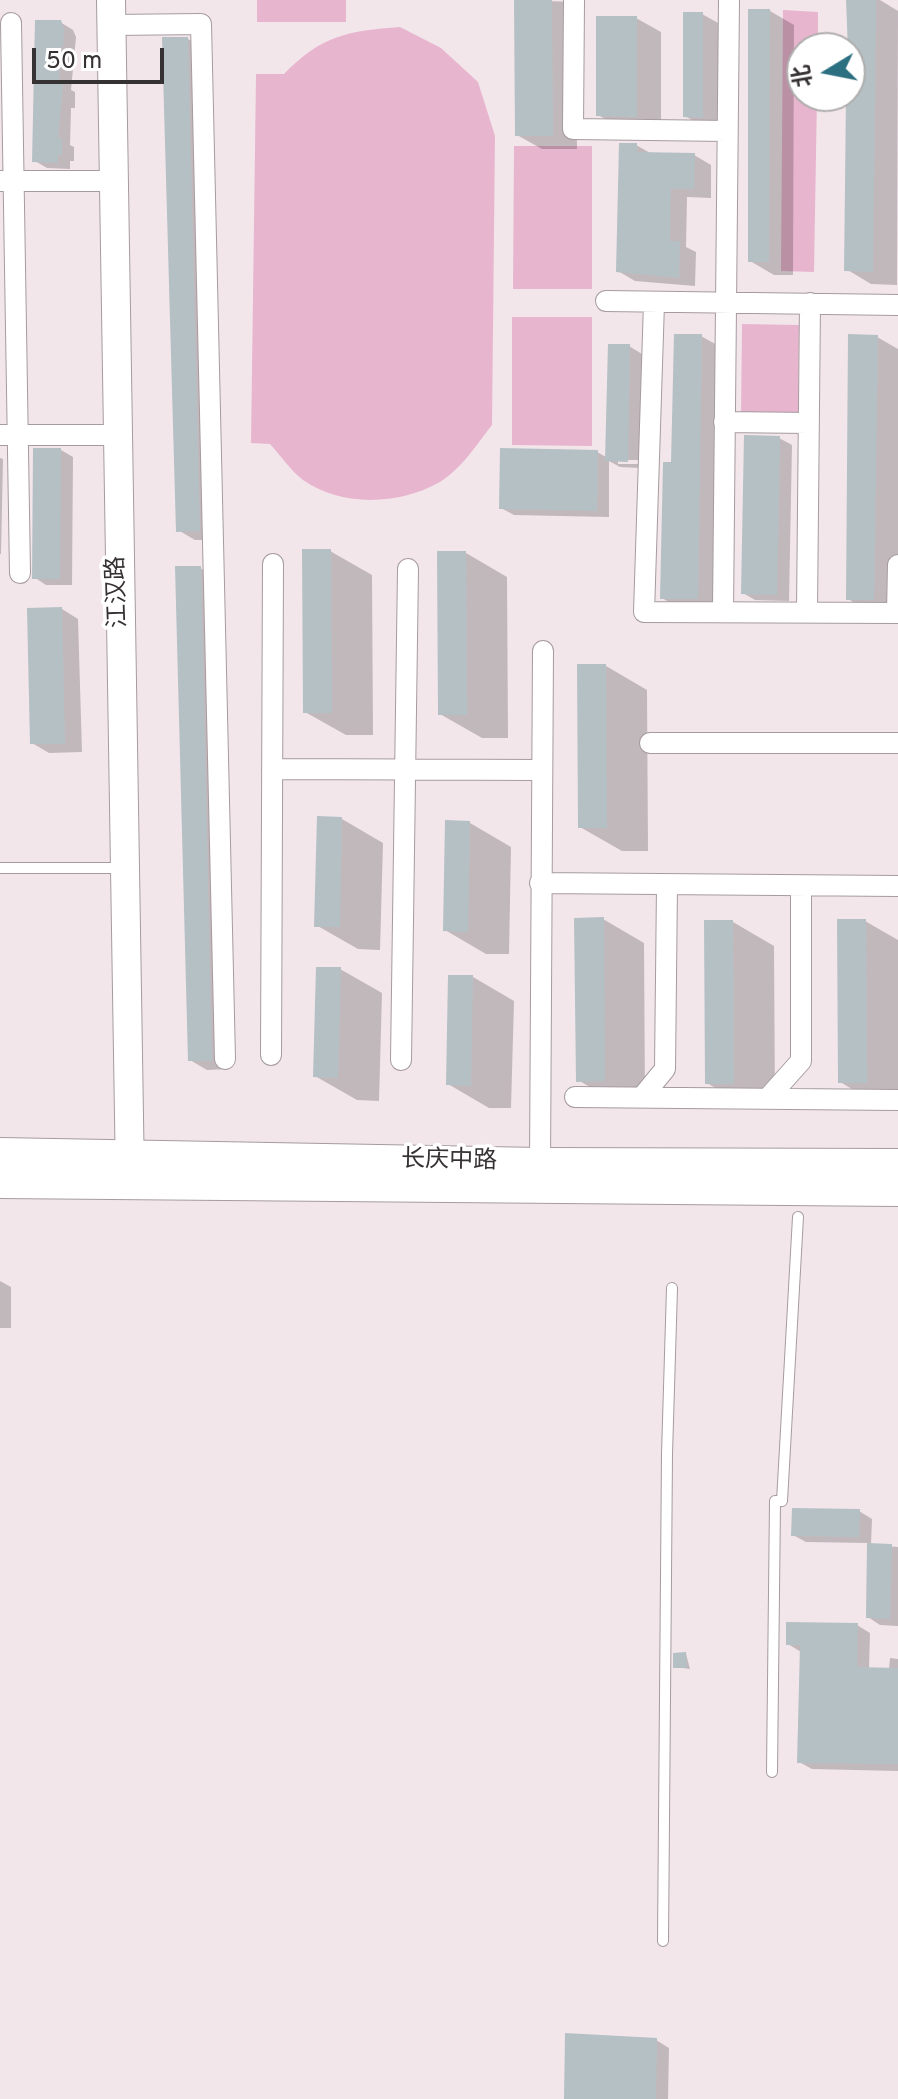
<!DOCTYPE html>
<meta charset="utf-8">
<style>
body{margin:0}
#map{position:relative;width:898px;height:2099px;overflow:hidden;background:#f2e6eb;font-family:Overpass,"Noto Sans SC",sans-serif}
canvas{display:block}
.north{position:absolute;left:786px;top:32px;width:80px;height:80px;box-sizing:border-box;background:#fff;border:2px solid #afadad;border-radius:50%;rotate:260deg;font-size:22px;font-weight:700;line-height:32px;text-align:center;color:#363133}
.north::after{content:'';display:block;margin:auto;width:28px;height:36px;background:#2c6f80;clip-path:polygon(50% 0,100% 100%,50% 72%,0 100%)}
.scale{position:absolute;left:32px;top:48px;width:132px;height:36px;box-sizing:border-box;border:4px solid #363133;border-top:0;padding-left:10px;font-size:24px;line-height:28px;white-space:nowrap;color:#363133;-webkit-text-stroke:6px #fff;paint-order:stroke}
</style>
<div id="map">
<canvas width="898" height="2099"></canvas>
<div class="north">北</div>
<div class="scale">50 m</div>
</div>
<script>
const context = document.querySelector('canvas').getContext('2d');
context.lineJoin = 'round';
function fillPath(path, color) { context.fillStyle = color; context.fill(path, 'evenodd'); }
function trace(path, color, width, dash) { context.strokeStyle = color; context.lineWidth = width; context.lineCap = dash ? 'butt' : 'round'; context.setLineDash(dash || []); context.stroke(path); }
function label(font, color, halo, rows, align = 'center') {
  context.font = font + ' Overpass,"Noto Sans SC",sans-serif'; context.lineWidth = 7; context.setLineDash([]); context.textBaseline = 'middle'; context.strokeStyle = halo; context.fillStyle = color; for (const [text, x, y, turn = 0] of rows) {
    context.save(); context.translate(x, y); context.rotate((+turn || 0) * Math.PI / 180); context.textAlign = isNaN(turn) ? turn : align; if (halo) context.strokeText(text, 0, 0); context.fillText(text, 0, 0); context.restore();
  }
}
fillPath(new Path2D(`
 M 257,0 L 346,0 L 346,22 L 257,22 Z
 M 783,10 L 818,12 L 818,48 L 802,48 L 802,96 L 817,96 L 814,272 L 781,271 Z
 M 400,27 L 441,48 L 478,82 L 495,136 L 492,425 C 476,445 461,470 438,483 C 399,505 341,507 303,480 C 291,471 280,455 270,444 L 251,443 L 256,74 L 284,74 C 322,35 348,31 400,27 Z
 M 514,146 L 592,146 L 592,289 L 513,289 Z
 M 512,317 L 592,317 L 592,446 L 512,445 Z
 M 742,324 L 799,325 L 798,416 L 741,416 Z`), '#e8b5ce');
fillPath(new Path2D(`
 M 516,0 L 576,2 L 577,149 L 542,149 L 517,135 Z
 M 848,0 L 880,0 L 898,11 L 897,285 L 871,284 L 846,269 Z
 M 770,11 L 794,25 L 793,275 L 774,275 L 750,261 Z
 M 702,14 L 727,28 L 727,131 L 710,130 L 685,116 Z
 M 636,18 L 661,32 L 661,130 L 623,129 L 598,115 Z
 M 60,22 L 73,30 L 76,37 L 71,90 L 75,92 L 75,108 L 71,108 L 70,145 L 74,147 L 74,161 L 70,161 L 70,169 L 47,168 L 35,161 Z
 M 188,39 L 205,49 L 216,540 L 195,540 L 178,530 Z
 M 636,145 L 652,154 L 694,155 L 711,165 L 711,198 L 687,197 L 686,247 L 696,252 L 695,286 L 635,281 L 618,271 Z
 M 701,336 L 717,345 L 713,607 L 677,607 L 662,598 L 673,464 Z
 M 877,337 L 898,349 L 898,613 L 872,613 L 848,599 Z
 M 629,346 L 642,354 L 640,468 L 620,467 L 609,461 L 609,517 L 514,515 L 501,508 L 597,452 L 608,458 ZM 618,460 L 638,460 L 638,464 L 618,464 Z
 M 779,438 L 792,445 L 789,601 L 755,600 L 743,593 Z
 M 61,450 L 73,457 L 72,585 L 46,585 L 34,577 Z
 M 0,458 L 3,459 L 1,554 L 0,554 Z
 M 330,551 L 372,575 L 373,735 L 346,735 L 305,712 Z
 M 466,553 L 507,577 L 508,738 L 482,738 L 440,714 Z
 M 200,568 L 217,578 L 229,1069 L 207,1070 L 190,1060 Z
 M 62,609 L 78,619 L 82,752 L 49,753 L 32,743 Z
 M 606,666 L 647,690 L 648,851 L 622,851 L 580,827 Z
 M 342,819 L 383,843 L 380,950 L 358,949 L 316,925 Z
 M 470,823 L 511,847 L 509,954 L 486,954 L 445,930 Z
 M 603,919 L 644,943 L 645,1104 L 619,1104 L 578,1080 Z
 M 865,921 L 898,940 L 898,1106 L 881,1106 L 840,1082 Z
 M 733,922 L 774,946 L 775,1107 L 748,1107 L 707,1083 Z
 M 340,969 L 382,993 L 379,1101 L 357,1100 L 315,1076 Z
 M 473,977 L 514,1001 L 511,1108 L 489,1108 L 448,1084 Z
 M 0,1281 L 11,1287 L 11,1328 L 0,1328 Z
 M 859,1511 L 872,1519 L 871,1545 L 898,1547 L 898,1626 L 880,1625 L 868,1617 L 869,1543 L 806,1542 L 793,1535 Z
 M 857,1625 L 870,1633 L 869,1669 L 889,1669 L 890,1658 L 898,1659 L 898,1771 L 812,1769 L 799,1762 L 801,1652 L 788,1644 Z
 M 686,1654 L 690,1669 L 675,1667 Z
 M 656,2040 L 669,2048 L 668,2099 L 566,2099 Z`), '#0003');
fillPath(new Path2D(`
 M 514,0 L 552,0 L 553,136 L 515,136 Z
 M 846,0 L 876,0 L 873,272 L 844,271 L 846,96 L 850,96 Z
 M 748,9 L 770,9 L 769,262 L 748,262 Z
 M 683,12 L 703,12 L 703,118 L 683,117 Z
 M 596,16 L 637,16 L 637,117 L 596,116 Z
 M 35,20 L 61,20 L 64,29 L 63,47 L 60,47 L 59,83 L 63,83 L 58,138 L 62,138 L 62,155 L 58,155 L 58,163 L 32,162 Z
 M 162,37 L 188,37 L 200,531 L 176,532 Z
 M 619,143 L 637,143 L 637,152 L 695,153 L 694,189 L 671,189 L 670,241 L 680,241 L 679,278 L 616,272 Z
 M 674,334 L 702,334 L 698,599 L 660,599 L 663,462 L 671,462 Z
 M 848,334 L 878,335 L 874,600 L 846,600 Z
 M 608,344 L 630,344 L 628,462 L 605,461 Z
 M 744,435 L 780,436 L 777,595 L 741,594 Z
 M 33,448 L 61,448 L 60,579 L 32,579 Z
 M 500,448 L 598,450 L 597,511 L 499,509 Z
 M 302,549 L 331,549 L 332,713 L 303,713 Z
 M 437,551 L 466,551 L 467,715 L 438,715 Z
 M 175,566 L 201,566 L 212,1061 L 188,1061 Z
 M 62,607 L 65,744 L 30,744 L 27,608 Z
 M 577,664 L 606,664 L 607,828 L 578,828 Z
 M 317,816 L 342,817 L 340,927 L 314,927 Z
 M 445,820 L 470,821 L 468,932 L 443,931 Z
 M 604,917 L 605,1081 L 576,1082 L 574,918 Z
 M 837,919 L 866,919 L 867,1083 L 838,1083 Z
 M 704,920 L 733,920 L 734,1084 L 705,1084 Z
 M 316,967 L 341,967 L 338,1078 L 313,1077 Z
 M 448,975 L 473,975 L 471,1086 L 446,1085 Z
 M 792,1508 L 860,1509 L 859,1537 L 791,1536 Z
 M 867,1543 L 892,1544 L 890,1619 L 866,1618 Z
 M 786,1622 L 858,1623 L 857,1667 L 898,1668 L 898,1764 L 797,1763 L 800,1645 L 786,1645 Z
 M 686,1652 L 687,1668 L 673,1668 L 673,1653 Z
 M 565,2033 L 657,2038 L 656,2099 L 564,2099 Z`), '#b4c0c4');
const lane = new Path2D(`
 M 0,868 L 122,868
 M 772,1772 L 775,1501 L 782,1501 L 798,1217
 M 663,1941 L 667,1454 L 672,1288`);
const street = new Path2D(`
 M 574,0 L 573,129 L 727,131
 M 11,23 L 20,573
 M 112,25 L 201,24 L 225,1059
 M 0,181 L 113,181
 M 606,301 L 898,305
 M 654,303 L 644,612 L 897,613 L 898,565
 M 724,422 L 809,423
 M 0,435 L 116,435
 M 723,611 L 729,0
 M 807,611 L 810,303
 M 650,743 L 898,743
 M 272,769 L 542,770
 M 540,883 L 898,886
 M 271,1055 L 273,564
 M 401,1060 L 408,569
 M 575,1097 L 898,1100
 M 642,1097 L 665,1069 L 667,885
 M 767,1099 L 801,1061 L 801,886
 M 540,1164 L 543,651`);
const secondary = new Path2D(`
 M 111,0 L 130,1178`);
const primary = new Path2D(`
 M 0,1154 L 540,1164 L 898,1165
 M 0,1182 L 898,1190`);
trace(lane, '#a69ba0', 12);
trace(street, '#a69ba0', 22);
trace(secondary, '#a69ba0', 30);
trace(primary, '#a69ba0', 34);
trace(lane, '#fff', 10);
trace(street, '#fff', 20);
trace(secondary, '#fff', 28);
trace(primary, '#fff', 32);
label('24px', '#363133', '#fff', [
 ["江汉路",119,592,-92],
 ["长庆中路",449,1162,1]
]);
</script>
